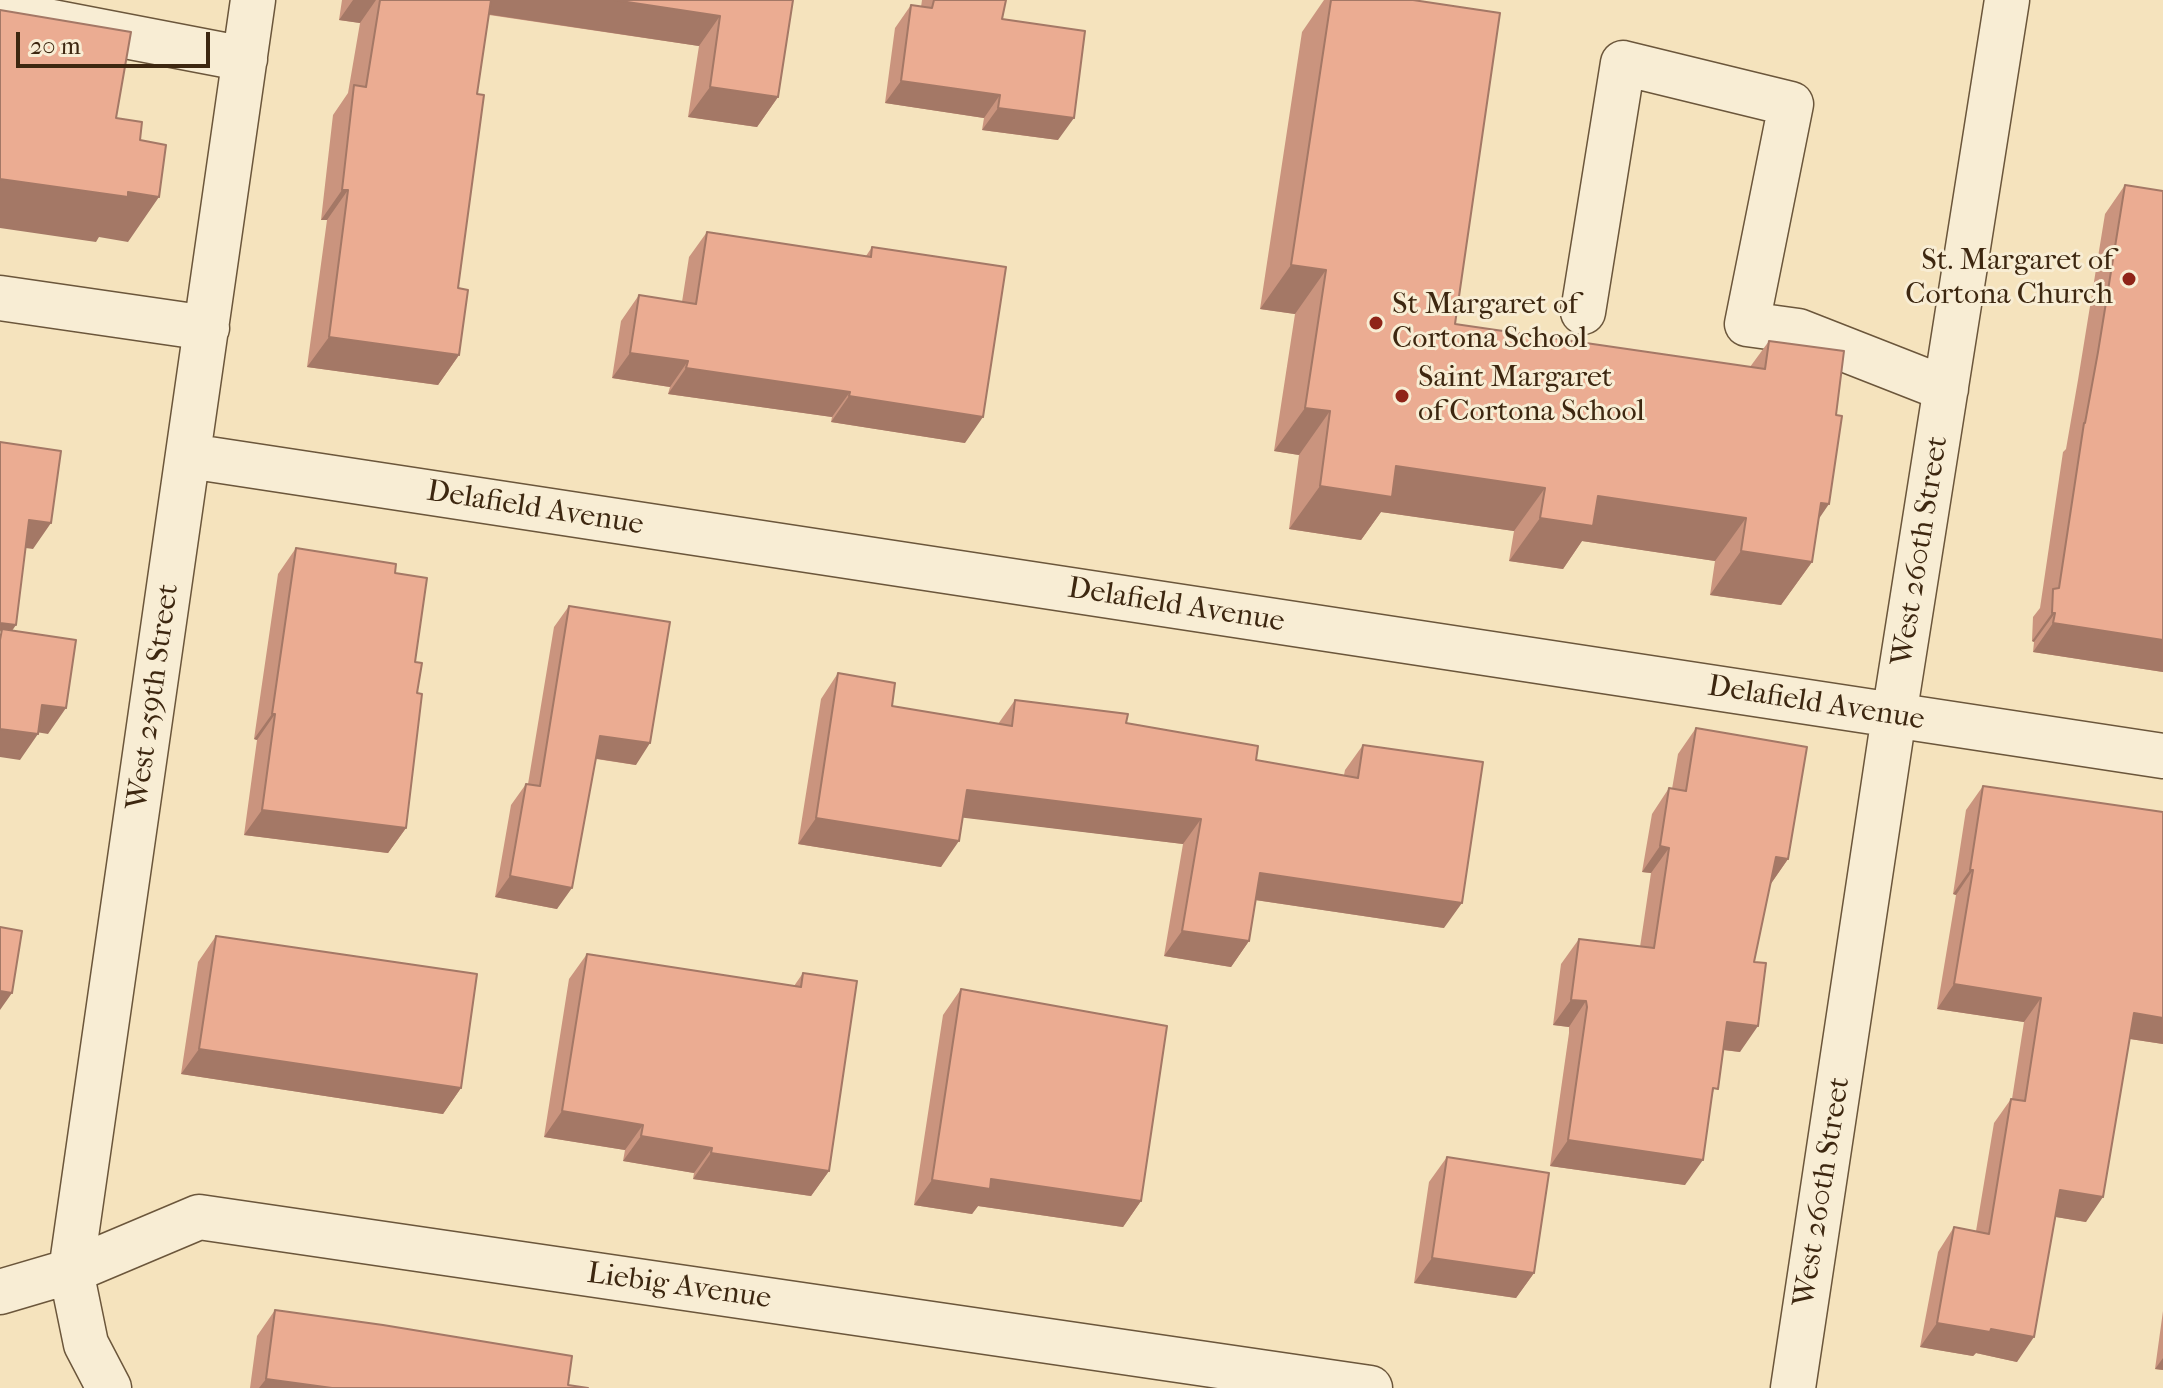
<!DOCTYPE html>
<style>
body{margin:0}
#map{position:relative;width:2163px;height:1388px;overflow:hidden;background:#f5e3bd;font-family:"IM FELL French Canon",serif}
canvas{display:block}
.scale{position:absolute;left:16px;top:32px;width:194px;height:36px;box-sizing:border-box;border:4px solid #3d2710;border-top:0;padding-left:10px;font-size:24px;line-height:28px;white-space:nowrap;color:#3d2710;-webkit-text-stroke:6px #f8edd4;paint-order:stroke}
</style>
<div id="map">
<canvas width="2163" height="1388"></canvas>
<div class="scale">20 m</div>
</div>
<script>
const context = document.querySelector('canvas').getContext('2d');
context.lineJoin = 'round';
function trace(path, color, width, dash) { context.strokeStyle = color; context.lineWidth = width; context.lineCap = dash ? 'butt' : 'round'; context.setLineDash(dash || []); context.stroke(path); }
function fillPath(path, color) { context.fillStyle = color; context.fill(path, 'evenodd'); }
function label(font, color, halo, rows, align = 'center') {
  context.font = font + ' "IM FELL French Canon",serif'; context.lineWidth = 6; context.setLineDash([]); context.textBaseline = 'middle'; context.strokeStyle = halo; context.fillStyle = color; for (const [text, x, y, turn = 0] of rows) {
    context.save(); context.translate(x, y); context.rotate((+turn || 0) * Math.PI / 180); context.textAlign = isNaN(turn) ? turn : align; if (halo) context.strokeText(text, 0, 0); context.fillText(text, 0, 0); context.restore();
  }
}
const minor = new Path2D(`
 M 0,12 L 245,59
 M 0,298 L 207,328
 M 1583,312 L 1623,63 L 1791,104 L 1747,324 L 1798,331 L 1946,389
 M 189,456 L 2163,756
 M 0,1292 L 71,1271 L 199,1217 L 1370,1388
 M 109,1388 L 86,1344 L 71,1271 L 253,0
 M 1793,1388 L 1894,716 L 2007,0`);
const wall = new Path2D(`
 M 342,0 L 793,0 L 778,97 L 757,127 L 688,117 L 699,46 L 489,15 L 477,94 L 458,288 L 459,355 L 438,385 L 307,367 L 327,220 L 321,220 L 333,115 L 348,93 L 360,23 L 339,20 Z
 M 922,0 L 1006,0 L 1002,19 L 1058,140 L 982,130 L 984,118 L 885,103 L 895,28 L 911,5 L 921,7 Z
 M 1324,0 L 1413,0 L 1455,324 L 1750,367 L 1769,341 L 1836,415 L 1812,562 L 1781,605 L 1710,595 L 1715,561 L 1582,541 L 1563,569 L 1509,561 L 1514,531 L 1381,512 L 1361,540 L 1289,529 L 1299,455 L 1274,451 L 1295,314 L 1260,309 L 1302,32 Z
 M 2125,185 L 2163,191 L 2163,672 L 2033,652 L 2034,642 L 2032,641 L 2033,617 L 2040,608 L 2063,452 L 2066,449 L 2078,380 L 2105,214 Z
 M 707,232 L 866,256 L 872,247 L 965,443 L 831,422 L 832,417 L 668,394 L 670,387 L 612,378 L 621,321 L 639,295 L 682,302 L 689,257 Z
 M 296,548 L 395,573 L 415,662 L 417,693 L 406,828 L 388,853 L 244,835 L 257,740 L 254,739 L 278,574 Z
 M 569,606 L 636,765 L 596,759 L 557,909 L 495,897 L 511,805 L 526,784 L 528,784 L 554,627 Z
 M 838,673 L 892,706 L 998,724 L 1015,700 L 1126,723 L 1256,760 L 1344,775 L 1345,770 L 1363,745 L 1444,928 L 1255,900 L 1249,941 L 1231,967 L 1164,956 L 1183,844 L 963,817 L 941,867 L 798,844 L 821,699 Z
 M 1696,728 L 1788,859 L 1770,885 L 1754,962 L 1740,1052 L 1723,1050 L 1712,1097 L 1685,1185 L 1550,1166 L 1569,1033 L 1569,1027 L 1553,1025 L 1561,964 L 1579,939 L 1640,947 L 1651,873 L 1642,872 L 1652,814 L 1669,788 L 1672,789 L 1678,754 Z
 M 1983,786 L 2163,812 L 2163,1044 L 2130,1039 L 2086,1222 L 2056,1217 L 2017,1362 L 1976,1353 L 1973,1356 L 1920,1347 L 1938,1252 L 1954,1227 L 1976,1231 L 1994,1123 L 2011,1099 L 2012,1099 L 2024,1022 L 1937,1009 L 1956,895 L 1953,894 L 1966,810 Z
 M 216,936 L 461,1088 L 443,1114 L 181,1074 L 198,962 Z
 M 587,954 L 794,986 L 803,973 L 829,1171 L 811,1196 L 693,1179 L 694,1173 L 623,1161 L 625,1150 L 544,1137 L 569,979 Z
 M 961,989 L 1141,1201 L 1123,1227 L 978,1206 L 972,1214 L 914,1205 L 943,1015 Z
 M 1447,1157 L 1534,1273 L 1516,1298 L 1414,1283 L 1429,1182 Z
 M 275,1310 L 568,1385 L 588,1388 L 250,1388 L 257,1336 Z
 M 2163,1311 L 2163,1370 L 2155,1369 Z`);
const shadedWall = new Path2D(`
 M 353,0 L 376,0 L 360,23 L 339,20 Z
 M 481,0 L 614,0 L 720,16 L 699,46 L 473,12 Z
 M 901,81 L 1000,95 L 984,118 L 885,103 Z
 M 710,87 L 778,97 L 757,127 L 688,117 Z
 M 998,108 L 1074,118 L 1058,140 L 982,130 Z
 M 0,179 L 128,192 L 159,197 L 128,242 L 99,237 L 96,242 L 0,228 Z
 M 342,190 L 348,190 L 327,220 L 321,220 Z
 M 1291,265 L 1326,270 L 1295,314 L 1260,309 Z
 M 329,337 L 459,355 L 438,385 L 307,367 Z
 M 630,353 L 688,361 L 670,387 L 612,378 Z
 M 686,368 L 850,392 L 832,417 L 668,394 Z
 M 849,396 L 983,417 L 965,443 L 831,422 Z
 M 1305,408 L 1330,411 L 1299,455 L 1274,451 Z
 M 1396,466 L 1545,488 L 1514,531 L 1381,512 L 1361,540 L 1289,529 L 1320,486 Z
 M 1598,496 L 1746,518 L 1715,561 L 1582,541 L 1563,569 L 1509,561 L 1540,518 Z
 M 1821,503 L 1829,504 L 1799,548 Z
 M 29,520 L 51,523 L 33,549 L 11,546 Z
 M 1741,551 L 1812,562 L 1781,605 L 1710,595 Z
 M 2052,613 L 2055,613 L 2034,642 L 2032,641 Z
 M 0,623 L 16,625 L 0,648 L 2,629 L 0,632 Z
 M 2053,623 L 2163,640 L 2163,672 L 2033,652 Z
 M 42,705 L 66,708 L 48,734 L 24,730 Z
 M 272,714 L 275,714 L 257,740 L 254,739 Z
 M 0,729 L 38,734 L 20,760 L 0,757 Z
 M 600,736 L 650,743 L 636,765 L 586,757 Z
 M 967,790 L 1201,819 L 1183,844 L 949,816 Z
 M 262,810 L 406,828 L 388,853 L 244,835 Z
 M 816,818 L 959,841 L 941,867 L 798,844 Z
 M 1660,846 L 1669,848 L 1651,873 L 1642,872 Z
 M 1776,857 L 1788,859 L 1770,885 Z
 M 1970,870 L 1973,870 L 1956,895 L 1953,894 Z
 M 1260,873 L 1462,903 L 1444,928 L 1242,898 Z
 M 510,876 L 572,888 L 557,909 L 495,897 Z
 M 1182,931 L 1249,941 L 1231,967 L 1164,956 Z
 M 1954,984 L 2041,998 L 2024,1022 L 1937,1009 Z
 M 0,991 L 12,993 L 0,1010 Z
 M 1571,1000 L 1586,1001 L 1569,1027 L 1553,1025 Z
 M 2134,1013 L 2163,1018 L 2163,1044 L 2117,1037 Z
 M 1727,1022 L 1758,1026 L 1740,1052 L 1709,1048 Z
 M 199,1049 L 461,1088 L 443,1114 L 181,1074 Z
 M 562,1111 L 643,1125 L 625,1150 L 544,1137 Z
 M 641,1136 L 712,1148 L 694,1173 L 623,1161 Z
 M 1568,1140 L 1703,1160 L 1685,1185 L 1550,1166 Z
 M 711,1153 L 829,1171 L 811,1196 L 693,1179 Z
 M 991,1179 L 1141,1201 L 1123,1227 L 978,1206 L 972,1214 L 914,1205 L 932,1180 Z
 M 2060,1190 L 2103,1197 L 2086,1222 L 2044,1215 Z
 M 1432,1258 L 1534,1273 L 1516,1298 L 1414,1283 Z
 M 1937,1323 L 1991,1329 L 2034,1337 L 2017,1362 L 1976,1353 L 1973,1356 L 1920,1347 Z
 M 2163,1358 L 2163,1370 L 2155,1369 Z
 M 266,1379 L 332,1388 L 259,1388 Z`);
const building = new Path2D(`
 M 380,0 L 491,0 L 477,94 L 484,95 L 458,288 L 468,290 L 459,355 L 329,337 L 348,190 L 342,190 L 354,85 L 366,87 Z
 M 614,0 L 793,0 L 778,97 L 710,87 L 720,16 Z
 M 934,0 L 1006,0 L 1002,19 L 1085,31 L 1074,118 L 998,108 L 1000,95 L 901,81 L 911,5 L 932,8 Z
 M 1331,0 L 1413,0 L 1500,13 L 1455,324 L 1765,369 L 1769,341 L 1844,351 L 1836,415 L 1842,416 L 1829,504 L 1821,503 L 1812,562 L 1741,551 L 1746,518 L 1598,496 L 1593,526 L 1540,518 L 1545,488 L 1396,466 L 1392,497 L 1320,486 L 1330,411 L 1305,408 L 1326,270 L 1291,265 Z
 M 0,10 L 131,32 L 116,118 L 142,122 L 140,140 L 166,145 L 159,197 L 128,192 L 128,197 L 0,179 Z
 M 2125,185 L 2163,191 L 2163,640 L 2053,623 L 2055,613 L 2052,613 L 2053,589 L 2059,588 L 2084,423 L 2085,423 L 2098,352 Z
 M 707,232 L 871,257 L 872,247 L 1006,267 L 983,417 L 849,396 L 850,392 L 686,368 L 688,361 L 630,353 L 639,295 L 696,304 Z
 M 0,442 L 61,451 L 51,523 L 29,520 L 16,625 L 0,623 Z
 M 296,548 L 396,564 L 395,573 L 427,578 L 415,662 L 422,663 L 417,693 L 422,694 L 406,828 L 262,810 L 275,714 L 272,714 Z
 M 569,606 L 670,622 L 650,743 L 600,736 L 572,888 L 510,876 L 526,784 L 540,786 Z
 M 2,629 L 76,640 L 66,708 L 42,705 L 38,734 L 0,729 L 0,640 Z
 M 838,673 L 895,683 L 892,706 L 1012,726 L 1015,700 L 1128,714 L 1126,723 L 1258,746 L 1256,760 L 1358,778 L 1363,745 L 1483,762 L 1462,903 L 1260,873 L 1249,941 L 1182,931 L 1201,819 L 967,790 L 959,841 L 816,818 Z
 M 1696,728 L 1807,747 L 1788,859 L 1776,857 L 1754,962 L 1766,963 L 1758,1026 L 1727,1022 L 1718,1089 L 1713,1088 L 1703,1160 L 1568,1140 L 1587,1007 L 1586,1001 L 1571,1000 L 1579,939 L 1654,948 L 1669,848 L 1660,846 L 1669,788 L 1686,791 Z
 M 1983,786 L 2163,812 L 2163,1018 L 2134,1013 L 2103,1197 L 2060,1190 L 2034,1337 L 1991,1329 L 1990,1332 L 1937,1323 L 1954,1227 L 1989,1234 L 2011,1099 L 2025,1101 L 2041,998 L 1954,984 L 1973,870 L 1970,870 Z
 M 0,927 L 22,931 L 12,993 L 0,991 Z
 M 216,936 L 477,974 L 461,1088 L 199,1049 Z
 M 587,954 L 801,987 L 803,973 L 857,981 L 829,1171 L 711,1153 L 712,1148 L 641,1136 L 643,1125 L 562,1111 Z
 M 961,989 L 1167,1026 L 1141,1201 L 991,1179 L 990,1189 L 932,1180 Z
 M 1447,1157 L 1549,1173 L 1534,1273 L 1432,1258 Z
 M 275,1310 L 383,1325 L 572,1356 L 568,1385 L 588,1388 L 332,1388 L 266,1379 Z`);
const markers = [
 [2129,279,8,"#8f2418"],
 [1376,323,8,"#8f2418"],
 [1402,396,8,"#8f2418"]
];
const poiNames = [
 ["St. Margaret of",2113,262,"right"],
 ["Cortona Church",2113,296,"right"],
 ["St Margaret of",1392,306],
 ["Cortona School",1392,340],
 ["Saint Margaret",1418,379],
 ["of Cortona School",1418,413]
];
const streetNames = [
 ["Delafield Avenue",535,509,9],
 ["West 260th Street",1921,551,-81],
 ["Delafield Avenue",1176,606,9],
 ["West 259th Street",154,697,-82],
 ["Delafield Avenue",1816,704,9],
 ["West 260th Street",1823,1192,-81],
 ["Liebig Avenue",679,1287,8]
];
trace(minor, '#6b563b', 47);
trace(minor, '#f8edd4', 44);
fillPath(wall, '#ca947e');
fillPath(shadedWall, '#a47866');
fillPath(building, '#ebac92');
trace(building, '#a47866', 2);
for (const [x, y, r, color] of markers) { const dot = new Path2D(); dot.arc(x, y, r, 0, 2 * Math.PI); context.fillStyle = color; context.fill(dot); trace(dot, '#f8edd4', 3); }
label('30px', '#3d2710', '#f8edd4', poiNames, 'left');
label('30px', '#3d2710', '#f8edd4', streetNames);
</script>
